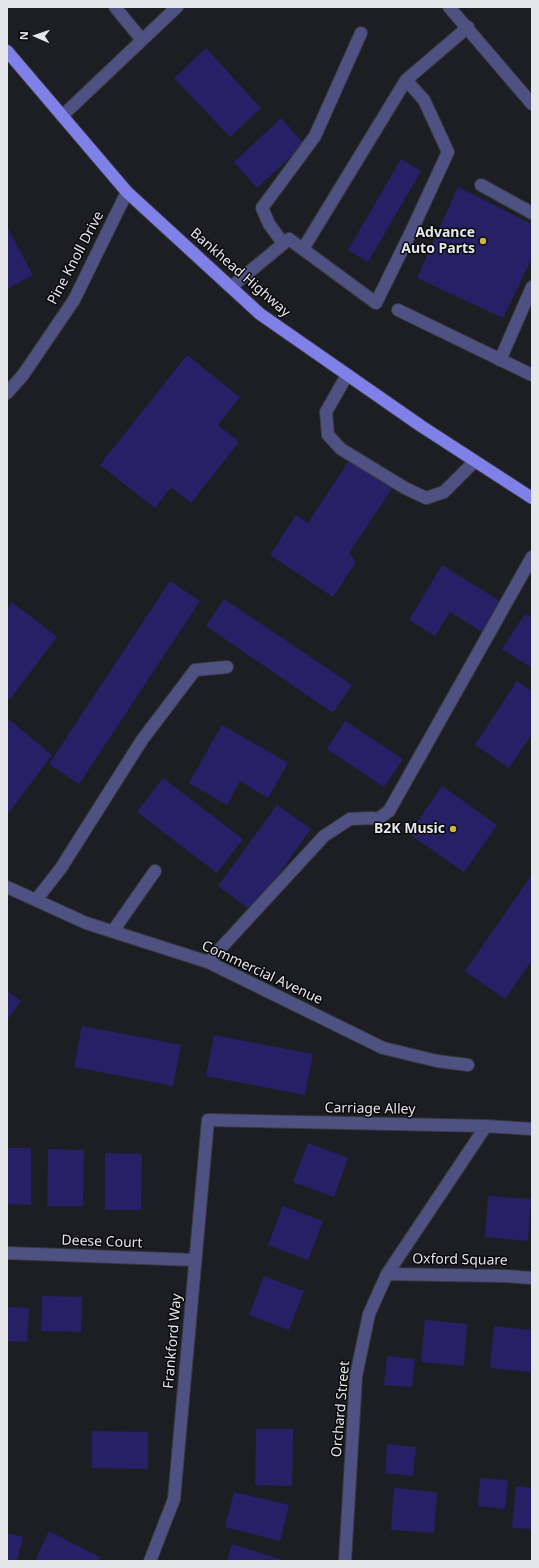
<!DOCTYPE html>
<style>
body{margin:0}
#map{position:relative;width:539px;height:1568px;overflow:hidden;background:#1d1e24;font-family:"Noto Sans",sans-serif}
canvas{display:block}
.frame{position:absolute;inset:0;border:8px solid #e5e6ea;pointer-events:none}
.north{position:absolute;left:16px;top:16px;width:40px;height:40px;-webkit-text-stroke:3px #08080b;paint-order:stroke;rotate:272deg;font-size:11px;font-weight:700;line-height:16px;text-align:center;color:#e5e6ea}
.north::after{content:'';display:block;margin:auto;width:14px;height:18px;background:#e5e6ea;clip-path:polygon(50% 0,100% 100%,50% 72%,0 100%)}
</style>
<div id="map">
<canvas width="539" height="1568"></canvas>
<div class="frame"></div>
<div class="north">N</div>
</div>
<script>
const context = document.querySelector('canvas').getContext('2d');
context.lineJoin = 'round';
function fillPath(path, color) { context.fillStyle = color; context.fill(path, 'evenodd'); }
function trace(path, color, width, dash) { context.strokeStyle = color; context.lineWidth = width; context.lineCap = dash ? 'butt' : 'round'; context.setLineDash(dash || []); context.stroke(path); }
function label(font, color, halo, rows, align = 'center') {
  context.font = font + ' "Noto Sans",sans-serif'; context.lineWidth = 3; context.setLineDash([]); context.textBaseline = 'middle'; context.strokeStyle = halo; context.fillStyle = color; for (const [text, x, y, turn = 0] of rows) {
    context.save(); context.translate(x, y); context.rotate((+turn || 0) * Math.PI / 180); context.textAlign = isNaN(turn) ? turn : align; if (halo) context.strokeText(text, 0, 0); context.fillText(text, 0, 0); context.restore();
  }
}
const building = new Path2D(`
 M 206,48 L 261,108 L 230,137 L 174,78 Z
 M 281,118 L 304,144 L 257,188 L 234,162 Z
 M 401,159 L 421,171 L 368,262 L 348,250 Z
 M 458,187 L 532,224 L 532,258 L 503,318 L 417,278 Z
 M 7,227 L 33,275 L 7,289 Z
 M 187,355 L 240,397 L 218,425 L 239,442 L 191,503 L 171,487 L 155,508 L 100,465 Z
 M 352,456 L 395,484 L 349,553 L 356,562 L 333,597 L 270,555 L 296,515 L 308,523 Z
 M 442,565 L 501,602 L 482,632 L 450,612 L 435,636 L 409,620 Z
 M 170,581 L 200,601 L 79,784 L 49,764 Z
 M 224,599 L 352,685 L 333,713 L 206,626 Z
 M 12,602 L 57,637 L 10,699 L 7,697 L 7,609 Z
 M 525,614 L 532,618 L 532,668 L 502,649 Z
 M 517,681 L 532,691 L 532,734 L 509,768 L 475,745 Z
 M 7,718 L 52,755 L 7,815 Z
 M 345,721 L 403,759 L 384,787 L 327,749 Z
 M 222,725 L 288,763 L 268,798 L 240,781 L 227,805 L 189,783 Z
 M 163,778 L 243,839 L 217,873 L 137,812 Z
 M 442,786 L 497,825 L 464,872 L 409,834 Z
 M 277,805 L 311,829 L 252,911 L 218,886 Z
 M 531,876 L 532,877 L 532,960 L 505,999 L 465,971 Z
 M 7,991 L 21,1001 L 7,1020 Z
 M 82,1026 L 181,1045 L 173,1086 L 74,1067 Z
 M 214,1035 L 313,1054 L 305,1095 L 206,1076 Z
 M 308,1143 L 348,1158 L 334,1197 L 293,1182 Z
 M 7,1148 L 31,1148 L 31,1205 L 7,1204 Z
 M 48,1149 L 84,1150 L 83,1206 L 47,1206 Z
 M 105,1153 L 142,1154 L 141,1210 L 105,1210 Z
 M 488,1196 L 531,1199 L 528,1241 L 485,1237 Z
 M 283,1206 L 323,1221 L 308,1260 L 268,1245 Z
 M 264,1276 L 304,1291 L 289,1330 L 249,1315 Z
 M 42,1296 L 82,1297 L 81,1332 L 41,1331 Z
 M 7,1307 L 29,1308 L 27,1342 L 7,1341 Z
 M 425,1320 L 467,1324 L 464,1366 L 421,1362 Z
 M 494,1326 L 532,1330 L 532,1372 L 490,1368 Z
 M 387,1356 L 415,1359 L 412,1387 L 384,1385 Z
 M 256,1429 L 293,1429 L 292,1486 L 255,1485 Z
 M 92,1431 L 148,1432 L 148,1469 L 92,1468 Z
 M 387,1444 L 416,1447 L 413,1476 L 385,1473 Z
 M 480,1478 L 508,1480 L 505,1509 L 478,1506 Z
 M 516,1486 L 532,1488 L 532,1529 L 512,1528 Z
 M 394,1488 L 437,1492 L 434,1533 L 391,1530 Z
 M 234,1492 L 289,1505 L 280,1541 L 225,1527 Z
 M 49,1531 L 100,1557 L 98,1561 L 35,1561 Z
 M 7,1533 L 23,1537 L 17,1561 L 7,1561 Z
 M 232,1544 L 286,1561 L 227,1561 Z`);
const minor = new Path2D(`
 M 115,7 L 142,40
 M 449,7 L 532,104
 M 62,116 L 177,7
 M 481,185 L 532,213
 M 283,243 L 269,224 L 262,208 L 315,136 L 361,33
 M 303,249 L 406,80
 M 231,287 L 289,239 L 376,303 L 411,232 L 448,152 L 424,100 L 406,80 L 468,27
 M 398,310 L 532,375
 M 500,360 L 532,287
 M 347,375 L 326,412 L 328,435 L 341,449 L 405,488 L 426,498 L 444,492 L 475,461
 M 7,393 L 23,375 L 74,300 L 127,192
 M 7,887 L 86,923 L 208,962 L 383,1048 L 437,1061 L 468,1065
 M 36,900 L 61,868 L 142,740 L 195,670 L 227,667
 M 113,931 L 155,871
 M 208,962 L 324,836 L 350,819 L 371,818 L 378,819 L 389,811 L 532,557
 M 7,1253 L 195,1260
 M 387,1274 L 505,1276 L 532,1278
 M 150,1561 L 174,1499 L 208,1120 L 486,1126 L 532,1129
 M 345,1561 L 356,1376 L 369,1314 L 387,1274 L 486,1126`);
const major = new Path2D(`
 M 7,51 L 127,192 L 260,314 L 421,426 L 532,498`);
const markers = [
 [483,241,4,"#ccb938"],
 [453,829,4,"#ccb938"]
];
const poiNames = [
 ["Advance",475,233],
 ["Auto Parts",475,249],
 ["B2K Music",445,829]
];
const streetNames = [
 ["Pine Knoll Drive",76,258,-62],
 ["Bankhead Highway",240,273,41],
 ["Commercial Avenue",262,973,25],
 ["Carriage Alley",370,1109,1],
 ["Deese Court",102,1242,2],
 ["Oxford Square",460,1260,1],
 ["Frankford Way",173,1341,-85],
 ["Orchard Street",341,1409,-85]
];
fillPath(building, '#262067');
trace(minor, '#393a40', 14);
trace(major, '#393a40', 14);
trace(minor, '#4e5182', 12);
trace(major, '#7f80e8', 12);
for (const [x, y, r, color] of markers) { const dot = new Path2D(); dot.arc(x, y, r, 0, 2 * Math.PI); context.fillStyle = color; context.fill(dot); trace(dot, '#08080b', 1.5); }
label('bold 14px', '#e5e6ea', '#08080b', poiNames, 'right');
label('14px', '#e5e6ea', '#08080b', streetNames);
</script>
